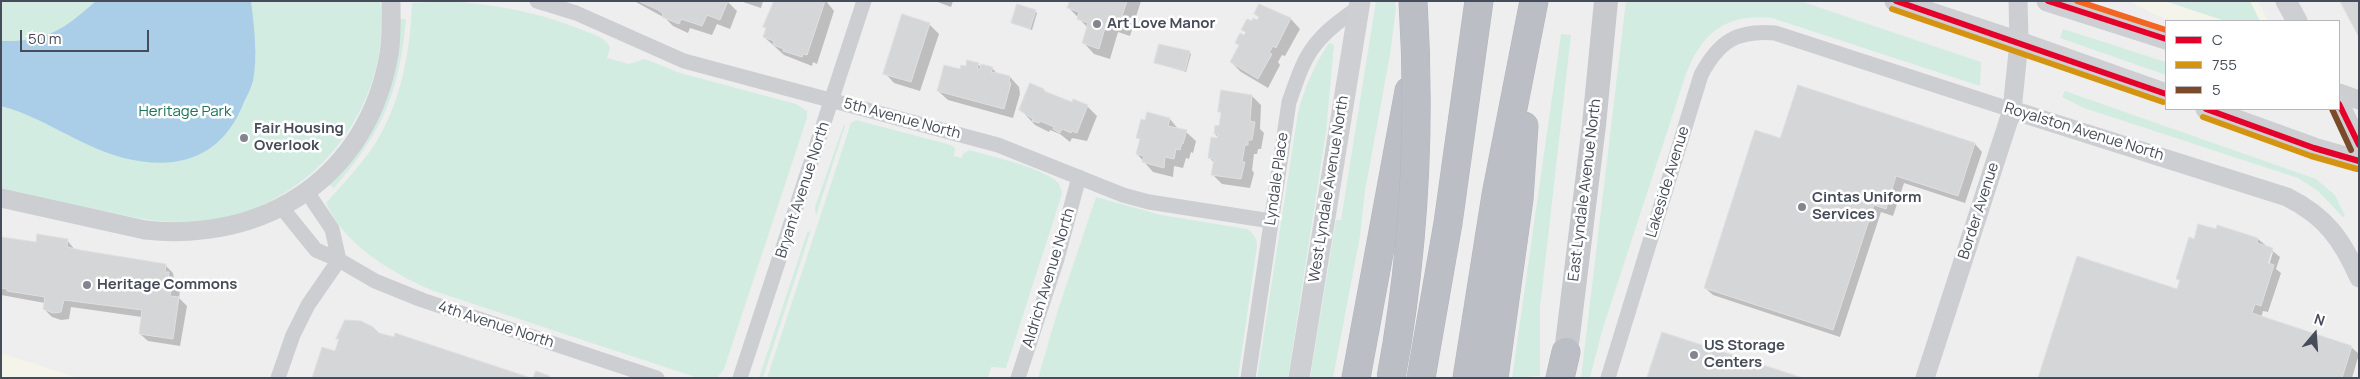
<!DOCTYPE html>
<style>
body{margin:0}
#map{position:relative;width:2360px;height:379px;overflow:hidden;background:#eee;font-family:Manrope,sans-serif}
canvas{display:block}
.frame{position:absolute;inset:0;border:2px solid #464c59;pointer-events:none}
.legend{position:absolute;left:2165px;top:20px;width:175px;height:90px;box-sizing:border-box;background:#fff;border:1px solid #b5b7bd;margin:0;padding:6px 9px;list-style:none;font-size:15px;color:#464c59}
.legend li{display:flex;align-items:center;gap:10px;height:25px}
.legend b{width:25px;border:1px solid #b5b7bd}
.north{position:absolute;left:2290px;top:309px;width:50px;height:50px;-webkit-text-stroke:4px #fff;paint-order:stroke;rotate:18deg;font-size:14px;font-weight:700;line-height:20px;text-align:center;color:#464c59}
.north::after{content:'';display:block;margin:auto;width:18px;height:22px;background:#464c59;clip-path:polygon(50% 0,100% 100%,50% 72%,0 100%)}
.scale{position:absolute;left:20px;top:30px;width:129px;height:22px;box-sizing:border-box;border:2px solid #464c59;border-top:0;padding-left:6px;font-size:15px;line-height:18px;white-space:nowrap;color:#464c59;-webkit-text-stroke:4px #fff;paint-order:stroke}
</style>
<div id="map">
<canvas width="2360" height="379"></canvas>
<div class="frame"></div>
<ul class="legend">
<li><b style="height:6px;background:#e4002b"></b>C</li>
<li><b style="height:6px;background:#d49412"></b>755</li>
<li><b style="height:6px;background:#7a4b2a"></b>5</li>
</ul>
<div class="north">N</div>
<div class="scale">50 m</div>
</div>
<script>
const context = document.querySelector('canvas').getContext('2d');
context.lineJoin = 'round';
function fillPath(path, color) { context.fillStyle = color; context.fill(path, 'evenodd'); }
function trace(path, color, width, dash) { context.strokeStyle = color; context.lineWidth = width; context.lineCap = dash ? 'butt' : 'round'; context.setLineDash(dash || []); context.stroke(path); }
function label(font, color, halo, rows, align = 'center') {
  context.font = font + ' Manrope,sans-serif'; context.lineWidth = 5; context.setLineDash([]); context.textBaseline = 'middle'; context.strokeStyle = halo; context.fillStyle = color; for (const [text, x, y, turn = 0] of rows) {
    context.save(); context.translate(x, y); context.rotate((+turn || 0) * Math.PI / 180); context.textAlign = isNaN(turn) ? turn : align; if (halo) context.strokeText(text, 0, 0); context.fillText(text, 0, 0); context.restore();
  }
}
const commercial = new Path2D(`
 M 2129,1 L 2258,1 L 2268,21 L 2174,21 L 2158,16 Z
 M 1,353 L 77,378 L 1,378 Z`);
const green = new Path2D(`
 M 1,1 L 380,1 C 394,110 305,216 195,222 C 162,224 130,217 98,210 C 65,203 33,197 1,190 Z
 M 445,1 C 494,4 540,12 585,31 C 595,35 607,38 610,48 L 607,58 L 629,64 L 645,59 L 680,73 L 796,104 L 807,111 L 807,118 L 724,369 L 717,378 L 698,378 L 431,290 C 391,272 344,245 326,203 C 342,185 359,167 373,147 C 401,104 410,53 412,3 Z
 M 1376,1 L 1395,1 L 1396,8 L 1390,55 L 1365,191 L 1360,236 L 1333,378 L 1310,378 L 1336,220 L 1341,220 Z
 M 1626,1 L 1800,1 L 1981,62 L 1980,86 L 1772,18 C 1726,13 1702,33 1686,74 L 1602,331 L 1590,378 L 1581,378 Z
 M 2165,1 L 2250,1 L 2260,21 L 2225,21 Z
 M 403,19 L 406,19 C 399,94 383,131 334,188 L 328,184 L 344,162 L 397,20 Z
 M 2063,29 L 2166,62 L 2166,75 L 2060,38 Z
 M 1561,34 L 1571,35 L 1540,308 L 1540,376 L 1512,378 Z
 M 1331,43 L 1334,45 L 1326,132 L 1288,378 L 1257,378 L 1298,113 C 1304,88 1314,66 1328,44 Z
 M 2065,91 L 2316,179 L 2335,195 L 2345,216 L 2343,217 L 2318,191 L 2298,178 L 2084,108 L 2062,97 Z
 M 856,120 L 951,145 L 955,148 L 954,156 L 962,158 L 963,154 L 969,150 C 991,156 1038,167 1055,180 C 1060,184 1061,188 1062,194 L 1006,368 L 991,367 L 988,378 L 767,378 L 851,123 Z
 M 844,124 L 845,126 L 816,216 L 815,207 Z
 M 1096,197 L 1161,215 L 1247,229 C 1254,234 1257,238 1257,246 L 1238,378 L 1038,378 L 1058,310 Z
 M 811,230 L 763,378 L 759,378 L 807,233 Z`);
const water = new Path2D(`
 M 96,1 L 251,1 C 254,25 258,57 253,81 C 251,88 247,96 244,102 C 222,159 176,172 120,157 C 78,145 43,117 1,106 L 1,41 C 47,42 63,30 96,1 Z`);
const shadow = new Path2D(`
 M 634,1 L 727,1 L 737,11 L 730,29 L 717,24 L 712,35 L 690,28 L 688,33 L 673,26 L 665,18 Z
 M 740,1 L 763,1 L 761,8 Z
 M 776,1 L 826,1 L 834,11 L 817,64 L 813,62 L 812,66 L 784,55 L 764,37 Z
 M 935,1 L 953,1 L 951,7 Z
 M 1071,1 L 1141,1 L 1130,36 L 1118,32 L 1110,59 L 1094,54 L 1083,42 L 1088,28 L 1069,8 Z
 M 1260,5 L 1291,19 L 1300,29 L 1285,56 L 1282,55 L 1278,62 L 1280,65 L 1268,88 L 1241,72 L 1231,62 L 1246,33 L 1243,30 L 1258,22 L 1260,18 L 1255,14 Z
 M 1035,11 L 1037,13 L 1032,30 L 1012,23 Z
 M 929,24 L 939,34 L 920,91 L 894,83 L 885,73 Z
 M 1189,52 L 1191,54 L 1186,72 L 1156,63 Z
 M 978,64 L 981,67 L 992,68 L 998,74 L 1010,77 L 1019,87 L 1020,94 L 1013,118 L 948,100 L 938,91 L 960,70 Z
 M 1044,90 L 1048,94 L 1072,104 L 1087,106 L 1097,116 L 1087,141 L 1072,138 L 1070,142 L 1060,134 L 1050,130 L 1049,132 L 1035,125 L 1021,110 Z
 M 1252,96 L 1261,105 L 1260,129 L 1264,133 L 1261,149 L 1258,149 L 1257,154 L 1254,154 L 1252,170 L 1254,173 L 1250,188 L 1222,184 L 1213,175 L 1214,163 L 1210,158 L 1219,139 L 1215,134 L 1220,127 L 1222,114 L 1219,111 Z
 M 1170,119 L 1179,130 L 1186,132 L 1196,141 L 1193,153 L 1191,152 L 1189,159 L 1186,158 L 1183,168 L 1174,166 L 1173,177 L 1153,172 L 1137,154 L 1141,140 L 1138,137 Z
 M 1781,140 L 1975,144 L 1982,152 L 1965,203 L 1904,183 L 1893,216 L 1881,212 L 1840,337 L 1713,295 L 1705,288 Z
 M 1,238 L 37,244 L 67,240 L 75,250 L 165,265 L 173,273 L 175,285 L 180,290 L 179,298 L 187,306 L 180,346 L 148,341 L 140,334 L 142,317 L 71,307 L 69,319 L 61,320 L 52,317 L 44,309 L 45,303 L 1,295 Z
 M 2258,239 L 2280,257 L 2276,269 L 2281,273 L 2268,312 L 2263,311 L 2261,318 L 2351,347 L 2359,354 L 2352,378 L 2039,378 L 2178,290 L 2181,282 L 2177,278 L 2195,240 ZM 2271,252 L 2273,252 L 2268,269 L 2265,268 Z`);
const building = new Path2D(`
 M 639,1 L 728,1 L 720,20 L 707,15 L 702,26 L 681,19 L 679,24 L 662,17 L 663,14 L 658,10 Z
 M 774,1 L 825,1 L 807,55 L 803,54 L 802,57 L 783,51 L 784,49 L 773,45 L 774,41 L 763,37 L 766,28 L 763,27 Z
 M 1070,1 L 1127,1 L 1119,25 L 1107,21 L 1099,49 L 1082,43 L 1088,23 L 1077,19 L 1079,12 L 1067,8 Z
 M 2340,1 L 2359,1 L 2359,37 Z
 M 1017,4 L 1036,10 L 1030,29 L 1011,23 Z
 M 1259,4 L 1291,18 L 1276,48 L 1273,46 L 1269,53 L 1272,54 L 1258,79 L 1230,62 L 1239,45 L 1235,43 L 1240,33 L 1244,35 L 1246,32 L 1241,30 L 1247,19 L 1252,21 L 1253,18 L 1257,20 L 1259,17 L 1254,14 Z
 M 902,14 L 930,23 L 911,82 L 883,74 Z
 M 1159,44 L 1190,51 L 1185,71 L 1154,63 Z
 M 967,60 L 979,63 L 977,69 L 980,69 L 981,64 L 993,67 L 991,73 L 994,72 L 1010,76 L 1009,82 L 1011,83 L 1004,109 L 937,91 L 944,65 L 960,69 L 961,65 L 966,66 Z
 M 1030,83 L 1044,89 L 1044,91 L 1072,102 L 1073,99 L 1088,105 L 1077,133 L 1072,131 L 1071,133 L 1062,129 L 1060,133 L 1053,129 L 1054,127 L 1040,121 L 1039,123 L 1032,121 L 1033,119 L 1019,110 Z
 M 1798,85 L 1975,143 L 1958,196 L 1896,176 L 1886,209 L 1874,205 L 1833,330 L 1704,288 L 1755,130 L 1780,138 Z
 M 1221,90 L 1252,95 L 1250,121 L 1255,122 L 1252,140 L 1248,140 L 1248,145 L 1245,145 L 1242,162 L 1245,162 L 1241,179 L 1211,175 L 1214,159 L 1208,158 L 1211,137 L 1217,138 L 1218,134 L 1214,134 L 1215,125 L 1219,126 L 1221,112 L 1218,112 Z
 M 1147,112 L 1170,118 L 1168,126 L 1187,130 L 1183,144 L 1182,143 L 1180,150 L 1176,149 L 1174,159 L 1165,157 L 1164,168 L 1142,162 L 1144,156 L 1136,154 L 1140,139 L 1136,138 L 1141,119 L 1145,120 Z
 M 2198,224 L 2216,229 L 2217,225 L 2258,238 L 2257,243 L 2273,248 L 2268,263 L 2274,265 L 2261,306 L 2255,304 L 2252,313 L 2352,346 L 2342,378 L 2038,378 L 2077,256 L 2177,289 L 2180,280 L 2176,279 L 2189,237 L 2194,239 Z
 M 37,234 L 68,239 L 67,247 L 80,250 L 166,264 L 165,272 L 169,272 L 168,280 L 173,281 L 170,296 L 179,297 L 173,339 L 139,334 L 142,310 L 64,300 L 61,312 L 53,313 L 43,309 L 45,297 L 7,291 L 7,289 L 1,288 L 1,237 L 36,242 Z
 M 345,320 L 361,321 L 373,327 L 379,333 L 394,337 L 395,333 L 531,378 L 312,378 L 322,347 L 335,351 L 339,339 L 336,339 Z
 M 1662,332 L 1803,378 L 1647,378 Z
 M 536,371 L 550,376 L 549,378 L 533,378 Z`);
const minor = new Path2D(`
 M 537,1 L 576,13 L 684,61 L 998,145 L 1123,195 L 1149,202 L 1271,221
 M 307,192 L 332,229 L 339,260
 M 282,208 L 316,250 L 339,260 L 375,281 L 422,300 L 657,378
 M 278,378 L 293,335 L 308,305 L 339,260
 M 740,378 L 864,1
 M 1018,378 L 1057,259 L 1079,177
 M 1248,378 L 1289,102 C 1296,83 1302,61 1315,45 C 1327,29 1344,18 1360,6
 M 1608,378 L 1701,75 C 1719,41 1737,30 1775,33 L 2012,110`);
const tertiary = new Path2D(`
 M 2339,93 L 2359,100
 M 2012,110 L 2287,197 C 2325,216 2342,239 2359,278
 M 1,198 L 145,230 C 265,243 368,177 389,54 C 392,37 391,19 391,1
 M 1925,378 L 2012,110 L 2019,42 L 2018,1`);
const secondary = new Path2D(`
 M 1895,1 L 2019,42 L 2166,94
 M 2047,1 L 2166,39
 M 2286,1 L 2297,21
 M 2339,104 L 2359,146
 M 2206,109 L 2314,148 L 2359,161
 M 1299,378 L 1360,1`);
const primary = new Path2D(`
 M 1566,352 L 1594,125 L 1606,1`);
const motorway = new Path2D(`
 M 1356,378 L 1409,91
 M 1421,378 L 1448,223 L 1479,1
 M 1467,378 L 1496,195 L 1534,1
 M 1494,378 L 1519,199 L 1524,126
 M 1560,378 L 1566,352`);
const motorwayBridge = new Path2D(`
 M 1391,378 C 1414,254 1421,127 1413,1`);
const bus1 = new Path2D(`
 M 1896,1 L 2166,94
 M 2048,1 L 2166,39
 M 2339,104 L 2359,145
 M 2206,109 L 2314,148 L 2359,161`);
const bus2 = new Path2D(`
 M 1892,9 L 2163,102
 M 2203,117 L 2311,156 L 2357,169`);
const bus3 = new Path2D(`
 M 2332,109 L 2351,150`);
const bus4 = new Path2D(`
 M 2077,1 L 2166,30`);
const markers = [
 [1097,24,5,"#81858d"],
 [244,138,5,"#81858d"],
 [1802,207,5,"#81858d"],
 [87,285,5,"#81858d"],
 [1694,355,5,"#81858d"]
];
const poiNames = [
 ["Art Love Manor",1107,24],
 ["Fair Housing",254,129],
 ["Overlook",254,146],
 ["Cintas Uniform",1812,198],
 ["Services",1812,215],
 ["Heritage Commons",97,285],
 ["US Storage",1704,346],
 ["Centers",1704,363]
];
const parkNames = [
 ["Heritage Park",185,112]
];
const streetNames = [
 ["5th Avenue North",902,119,15],
 ["Royalston Avenue North",2084,132,17],
 ["Lyndale Place",1277,179,-82],
 ["Lakeside Avenue",1668,182,-73],
 ["West Lyndale Avenue North",1329,189,-81],
 ["Bryant Avenue North",803,190,-72],
 ["East Lyndale Avenue North",1585,190,-83],
 ["Border Avenue",1979,211,-72],
 ["Aldrich Avenue North",1049,278,-73],
 ["4th Avenue North",496,325,18]
];
fillPath(commercial, '#f5f4ea');
fillPath(green, '#d3ece2');
fillPath(water, '#aacee8');
fillPath(shadow, '#0003');
fillPath(building, '#d5d6d8');
trace(building, '#dfdfe1', 1);
trace(motorway, '#b3b5bc', 29);
trace(minor, '#ccced1', 15);
trace(tertiary, '#ccced1', 19);
trace(secondary, '#cdcfd2', 21);
trace(primary, '#c7c9cd', 24);
trace(motorway, '#bcbec5', 28);
trace(motorwayBridge, '#b3b5bc', 29, []);
trace(motorwayBridge, '#bcbec5', 28);
trace(bus1, '#e4002b', 6);
trace(bus2, '#d49412', 6);
trace(bus3, '#7a4b2a', 6);
trace(bus4, '#f26522', 6);
for (const [x, y, r, color] of markers) { const dot = new Path2D(); dot.arc(x, y, r, 0, 2 * Math.PI); context.fillStyle = color; context.fill(dot); trace(dot, '#fff', 2); }
label('bold 15px', '#464c59', '#fff', poiNames, 'left');
label('15px', '#1c745b', '#fff', parkNames);
label('15px', '#464c59', '#fff', streetNames);
</script>
